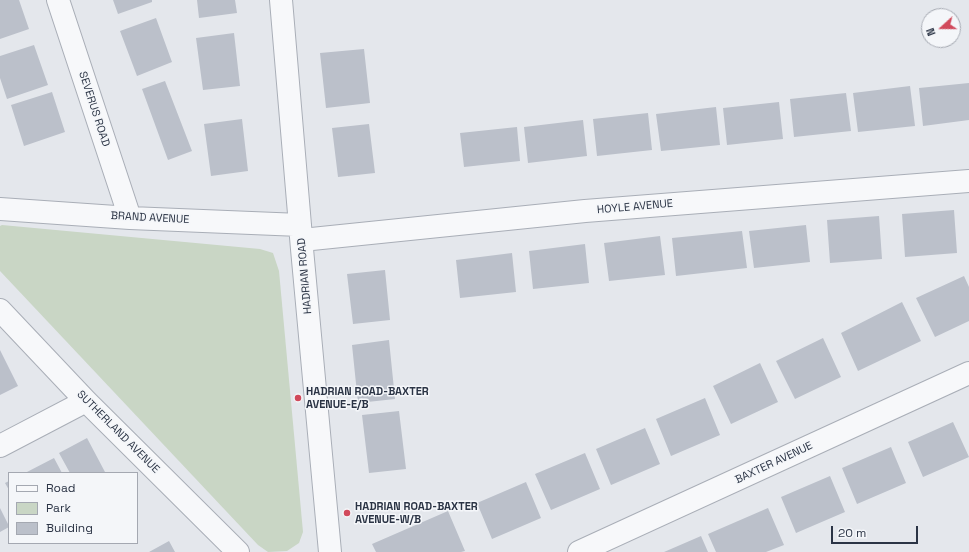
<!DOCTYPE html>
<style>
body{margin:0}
#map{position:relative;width:969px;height:552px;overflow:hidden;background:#e4e7ec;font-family:"Space Grotesk",sans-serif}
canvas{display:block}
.legend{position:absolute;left:8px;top:472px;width:130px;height:72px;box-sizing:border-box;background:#f4f6f9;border:1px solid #a4a8b1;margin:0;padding:5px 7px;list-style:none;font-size:12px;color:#2b3445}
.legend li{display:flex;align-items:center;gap:8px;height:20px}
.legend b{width:20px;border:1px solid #a4a8b1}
.north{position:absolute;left:921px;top:8px;width:40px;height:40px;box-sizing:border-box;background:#f4f6f9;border:1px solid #a4a8b1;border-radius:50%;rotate:249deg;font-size:11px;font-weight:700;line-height:16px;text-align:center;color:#2b3445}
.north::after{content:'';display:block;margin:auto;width:14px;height:18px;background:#d1495b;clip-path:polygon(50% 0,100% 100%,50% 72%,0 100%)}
.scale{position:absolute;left:831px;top:526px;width:87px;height:18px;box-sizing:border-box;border:2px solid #2b3445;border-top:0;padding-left:5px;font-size:12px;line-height:14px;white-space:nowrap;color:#2b3445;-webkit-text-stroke:3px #f4f6f9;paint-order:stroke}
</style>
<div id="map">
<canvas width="969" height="552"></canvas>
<ul class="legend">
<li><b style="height:5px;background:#f7f8fa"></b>Road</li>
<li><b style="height:11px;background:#c9d6c5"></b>Park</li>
<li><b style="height:11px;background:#bbc0ca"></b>Building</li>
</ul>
<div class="north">N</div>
<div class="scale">20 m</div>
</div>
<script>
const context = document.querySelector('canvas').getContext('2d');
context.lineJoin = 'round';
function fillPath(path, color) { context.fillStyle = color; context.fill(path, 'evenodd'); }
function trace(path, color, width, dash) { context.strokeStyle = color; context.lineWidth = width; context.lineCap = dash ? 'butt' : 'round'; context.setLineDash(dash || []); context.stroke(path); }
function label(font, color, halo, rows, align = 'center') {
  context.font = font + ' "Space Grotesk",sans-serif'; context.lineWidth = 3; context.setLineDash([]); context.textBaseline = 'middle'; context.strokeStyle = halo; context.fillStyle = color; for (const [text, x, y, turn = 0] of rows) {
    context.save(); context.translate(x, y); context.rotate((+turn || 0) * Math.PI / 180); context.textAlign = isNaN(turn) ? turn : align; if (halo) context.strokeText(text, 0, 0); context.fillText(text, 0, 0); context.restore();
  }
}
const green = new Path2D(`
 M 2,225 L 260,249 L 273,253 L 279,271 L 303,532 L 299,543 L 287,551 L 268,552 L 258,545 L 0,271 L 0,226 Z`);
const building = new Path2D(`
 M 0,0 L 19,0 L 29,29 L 0,39 Z
 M 113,0 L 152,0 L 152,2 L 118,14 Z
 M 197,0 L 235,0 L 237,13 L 199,18 Z
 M 156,18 L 172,62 L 137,76 L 120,31 Z
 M 234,33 L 240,86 L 203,90 L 196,38 Z
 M 34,45 L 48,85 L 7,99 L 0,78 L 0,56 Z
 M 364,49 L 370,103 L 326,108 L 320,53 Z
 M 165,81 L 192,151 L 168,160 L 142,89 Z
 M 969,83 L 969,120 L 923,126 L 919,88 Z
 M 910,86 L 915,126 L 858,132 L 853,93 Z
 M 52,92 L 65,132 L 24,146 L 11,105 Z
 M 846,93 L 851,131 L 794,137 L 790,99 Z
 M 779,102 L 783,139 L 727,145 L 723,108 Z
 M 716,107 L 720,145 L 661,151 L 656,114 Z
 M 648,113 L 652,150 L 597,156 L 593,119 Z
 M 242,119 L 248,171 L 211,176 L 204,124 Z
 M 583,120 L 587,156 L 528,163 L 524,127 Z
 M 369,124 L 375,173 L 338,177 L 332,128 Z
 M 517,127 L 520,161 L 464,167 L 460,133 Z
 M 954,210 L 957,253 L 905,257 L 902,214 Z
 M 879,216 L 882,259 L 830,263 L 827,220 Z
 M 806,225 L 810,262 L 754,268 L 749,231 Z
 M 742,231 L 747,268 L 676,276 L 672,238 Z
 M 660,236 L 665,275 L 609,281 L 604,243 Z
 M 585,244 L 589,283 L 533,289 L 529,251 Z
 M 512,253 L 516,292 L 460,298 L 456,260 Z
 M 385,270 L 390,320 L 353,324 L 347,274 Z
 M 964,276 L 969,287 L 969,321 L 935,337 L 916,298 Z
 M 902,302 L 921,341 L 858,371 L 841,333 Z
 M 823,338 L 841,377 L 795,399 L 776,361 Z
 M 389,340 L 395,399 L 358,403 L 352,345 Z
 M 0,350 L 18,386 L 0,395 Z
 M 760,363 L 778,402 L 731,424 L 713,386 Z
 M 705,398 L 720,435 L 671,456 L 656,419 Z
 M 399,411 L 406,469 L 369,473 L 362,415 Z
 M 953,422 L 969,457 L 923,477 L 908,442 Z
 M 645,428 L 660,464 L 611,485 L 596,449 Z
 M 87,438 L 105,472 L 103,473 L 70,473 L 59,453 Z
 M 891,447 L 906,483 L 857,504 L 842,468 Z
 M 585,453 L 600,489 L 551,510 L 535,474 Z
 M 54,458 L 62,473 L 25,473 Z
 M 830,476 L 845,512 L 796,533 L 781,497 Z
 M 9,481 L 9,490 L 5,483 Z
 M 526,482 L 541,518 L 492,539 L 477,503 Z
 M 0,508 L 9,526 L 9,527 L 0,532 Z
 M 768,508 L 784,545 L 766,552 L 716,552 L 708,534 Z
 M 448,511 L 465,551 L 461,552 L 376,552 L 372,544 Z
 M 701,536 L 708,552 L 664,552 Z
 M 169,541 L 175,552 L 149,552 Z`);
const street = new Path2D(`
 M 58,0 L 130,218
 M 281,0 L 302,249 L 330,552
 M 0,209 L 130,218 L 300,225
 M 302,240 L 585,211 L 969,181
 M 0,310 L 86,401 L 238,552
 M 0,446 L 86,401
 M 579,552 L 969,373`);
const markers = [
 [298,398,4,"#d1495b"],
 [347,513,4,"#d1495b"]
];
const streetNames = [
 ["SEVERUS ROAD",94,109,72],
 ["HOYLE AVENUE",635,207,-5],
 ["BRAND AVENUE",150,218,3],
 ["HADRIAN ROAD",305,276,-95],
 ["SUTHERLAND AVENUE",118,432,45],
 ["BAXTER AVENUE",774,463,-25]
];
const poiNames = [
 ["HADRIAN ROAD-BAXTER",306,392],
 ["AVENUE-E/B",306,405],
 ["HADRIAN ROAD-BAXTER",355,507],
 ["AVENUE-W/B",355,520]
];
fillPath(green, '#c9d6c5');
fillPath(building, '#bbc0ca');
trace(street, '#a9aeb7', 24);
trace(street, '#f7f8fa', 22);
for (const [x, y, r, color] of markers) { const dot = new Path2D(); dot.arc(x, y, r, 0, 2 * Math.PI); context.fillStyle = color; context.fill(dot); trace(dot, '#f4f6f9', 1.5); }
label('11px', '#2b3445', '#f4f6f9', streetNames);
label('bold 11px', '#2b3445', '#f4f6f9', poiNames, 'left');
</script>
